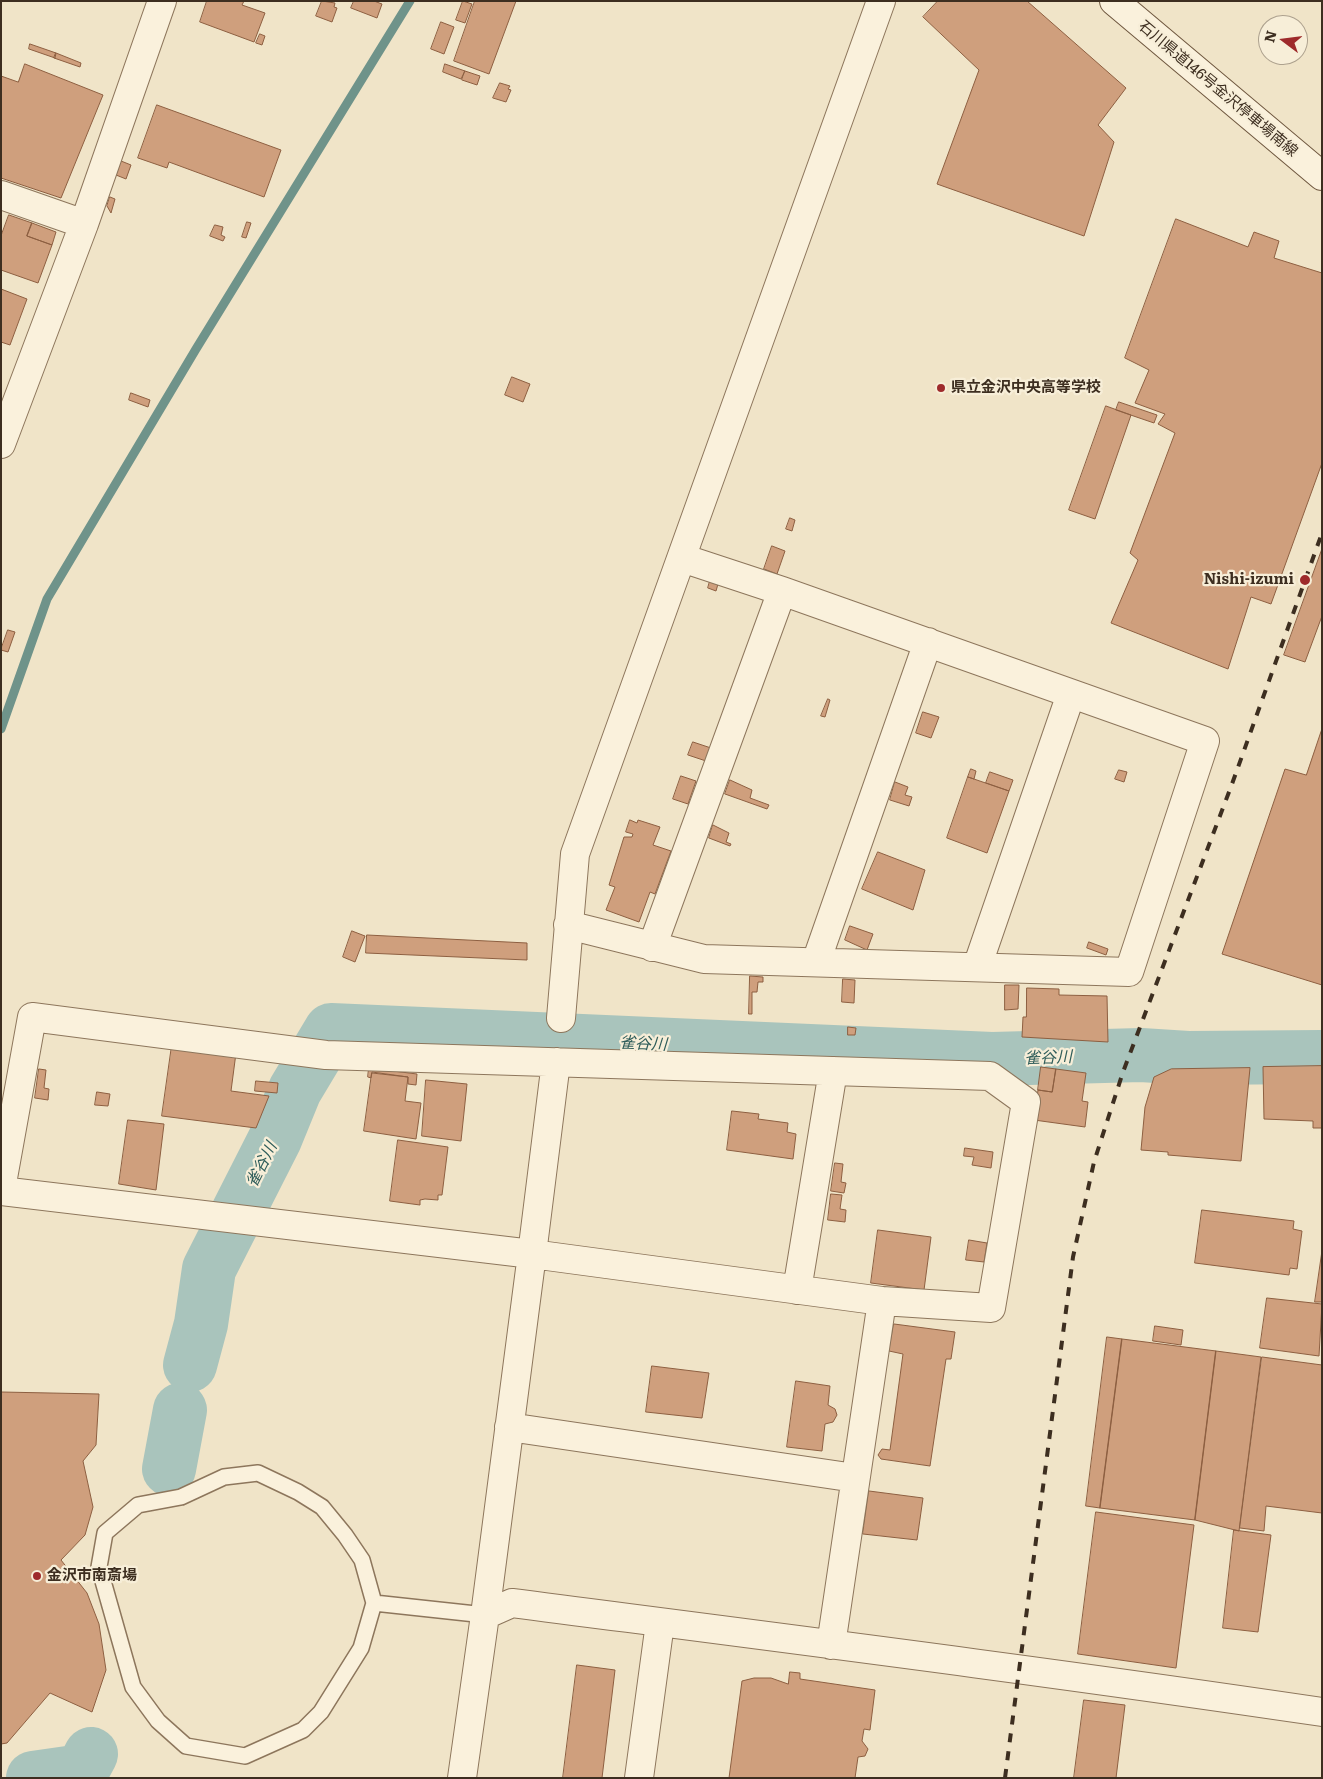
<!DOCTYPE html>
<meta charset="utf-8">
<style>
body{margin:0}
#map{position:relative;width:1323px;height:1779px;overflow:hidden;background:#f0e4c8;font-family:Literata,serif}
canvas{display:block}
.frame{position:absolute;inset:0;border:2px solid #3d2e20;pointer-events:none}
.north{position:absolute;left:1258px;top:15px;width:50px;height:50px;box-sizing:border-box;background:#f7eed8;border:1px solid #ada18e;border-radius:50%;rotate:285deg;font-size:14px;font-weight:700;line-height:20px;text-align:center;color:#3d2e20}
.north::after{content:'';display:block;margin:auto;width:18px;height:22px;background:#9e2a2b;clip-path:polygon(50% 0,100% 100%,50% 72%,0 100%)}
</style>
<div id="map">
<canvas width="1323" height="1779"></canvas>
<div class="frame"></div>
<div class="north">N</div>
</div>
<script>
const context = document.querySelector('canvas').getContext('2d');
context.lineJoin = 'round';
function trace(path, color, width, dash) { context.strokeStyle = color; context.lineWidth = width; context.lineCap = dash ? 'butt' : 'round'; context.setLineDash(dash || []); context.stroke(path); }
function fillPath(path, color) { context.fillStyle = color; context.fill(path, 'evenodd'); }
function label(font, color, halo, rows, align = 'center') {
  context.font = font + ' Literata,"Noto Sans JP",serif'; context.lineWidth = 4.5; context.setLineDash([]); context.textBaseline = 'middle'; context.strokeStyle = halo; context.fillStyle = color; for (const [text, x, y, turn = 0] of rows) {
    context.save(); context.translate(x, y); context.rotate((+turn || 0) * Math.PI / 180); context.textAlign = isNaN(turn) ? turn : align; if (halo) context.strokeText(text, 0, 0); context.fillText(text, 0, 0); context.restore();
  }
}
const stream = new Path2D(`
 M 1,729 L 47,599 L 196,349 L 410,1`);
const river = new Path2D(`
 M 190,1365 L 201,1324 L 209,1269 L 275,1139 L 295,1090 L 331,1030 L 992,1059 L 1141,1055 L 1188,1058 L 1322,1057
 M 169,1469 L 180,1410
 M 33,1778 L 82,1771 L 91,1754`);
const building = new Path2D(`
 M 207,1 L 244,1 L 242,5 L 265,13 L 254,42 L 200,22 Z
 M 322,1 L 335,3 L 334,7 L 337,8 L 332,22 L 316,16 Z
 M 354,1 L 374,1 L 382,4 L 377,18 L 351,8 Z
 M 463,1 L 472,4 L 465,23 L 456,20 Z
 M 475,1 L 516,1 L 489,74 L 454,61 Z
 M 938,1 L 1027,1 L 1126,88 L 1098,125 L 1114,142 L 1084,236 L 937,184 L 979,70 L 923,17 Z
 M 441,22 L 454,27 L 444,54 L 431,49 Z
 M 260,34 L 265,36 L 262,45 L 256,43 Z
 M 30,44 L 56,53 L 55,58 L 29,49 Z
 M 56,53 L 81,63 L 80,67 L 54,58 Z
 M 25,64 L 103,95 L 61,198 L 1,178 L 1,76 L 18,82 Z
 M 445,64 L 465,71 L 461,79 L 443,72 Z
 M 465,71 L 480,76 L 477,85 L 462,80 Z
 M 500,83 L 510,86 L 508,89 L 511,90 L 506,102 L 493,98 Z
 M 157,105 L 281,150 L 264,197 L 169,162 L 167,168 L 138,158 Z
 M 121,161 L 131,165 L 126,179 L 116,175 Z
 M 110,197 L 115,199 L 111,213 L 107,206 Z
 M 9,215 L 32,223 L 27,236 L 52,245 L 38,283 L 1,270 L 1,236 Z
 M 1176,219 L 1248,247 L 1254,232 L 1279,241 L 1274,258 L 1322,273 L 1322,463 L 1271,604 L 1251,597 L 1228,669 L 1111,623 L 1138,560 L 1130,553 L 1175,433 L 1158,424 L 1165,414 L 1135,403 L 1149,370 L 1125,358 Z
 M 247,222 L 251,223 L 246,238 L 242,237 Z
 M 32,223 L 56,232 L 52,245 L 27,236 Z
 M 215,225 L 223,227 L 221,235 L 225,237 L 223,241 L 210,236 Z
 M 1,289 L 27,299 L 10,345 L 1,342 Z
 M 512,377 L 530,384 L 523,402 L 505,395 Z
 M 131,393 L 150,400 L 148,407 L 129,400 Z
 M 1119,402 L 1157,415 L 1154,423 L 1116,410 Z
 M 1106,406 L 1131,415 L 1095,519 L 1069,510 Z
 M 790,518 L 795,520 L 792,531 L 786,529 Z
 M 772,546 L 785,551 L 777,574 L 764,569 Z
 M 1322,549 L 1322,616 L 1305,662 L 1284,655 Z
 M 710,581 L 718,584 L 716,591 L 708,588 Z
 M 8,630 L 15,632 L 8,652 L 1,650 Z
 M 828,699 L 830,700 L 825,717 L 821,716 Z
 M 923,712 L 939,717 L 931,738 L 916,733 Z
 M 1322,729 L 1322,985 L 1222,954 L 1285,769 L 1306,775 Z
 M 693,742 L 711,748 L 706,761 L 688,755 Z
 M 971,769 L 976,771 L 974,779 L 968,777 Z
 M 1119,770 L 1127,772 L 1124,782 L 1115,779 Z
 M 990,772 L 1013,780 L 1009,791 L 986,783 Z
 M 681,776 L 696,781 L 688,804 L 673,799 Z
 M 968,777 L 1009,791 L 987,853 L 947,838 Z
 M 730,780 L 752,790 L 750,798 L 769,805 L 767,809 L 725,794 Z
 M 895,782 L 908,787 L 905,795 L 912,797 L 909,806 L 890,800 Z
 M 630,820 L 637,823 L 638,820 L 660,827 L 653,845 L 671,851 L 655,894 L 650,892 L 639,922 L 606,910 L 615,887 L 609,885 L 624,837 L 632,837 L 633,834 L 626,832 Z
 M 713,825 L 729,833 L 726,842 L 731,844 L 730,846 L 709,838 Z
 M 878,852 L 925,870 L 913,910 L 862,889 Z
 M 850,926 L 873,934 L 867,950 L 845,940 Z
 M 352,931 L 365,936 L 355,962 L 343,957 Z
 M 367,935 L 527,943 L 527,960 L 366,953 Z
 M 1089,942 L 1108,949 L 1106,955 L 1087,948 Z
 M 750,976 L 763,977 L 763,982 L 758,982 L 757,992 L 752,992 L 752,1014 L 749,1014 Z
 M 843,979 L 855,980 L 854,1003 L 842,1002 Z
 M 1005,985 L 1019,985 L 1018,1009 L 1005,1010 Z
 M 1027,988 L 1059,989 L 1059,995 L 1107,996 L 1108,1042 L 1022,1037 L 1023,1017 L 1026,1017 Z
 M 848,1027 L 856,1028 L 855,1035 L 848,1035 Z
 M 172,1045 L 236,1053 L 231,1091 L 269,1096 L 256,1128 L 162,1116 Z
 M 1322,1066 L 1322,1128 L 1313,1128 L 1313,1121 L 1264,1119 L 1263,1067 Z
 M 1041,1067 L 1056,1069 L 1052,1092 L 1038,1090 Z
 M 369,1068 L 417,1074 L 416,1085 L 408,1084 L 408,1077 L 372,1072 L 371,1078 L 368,1077 Z
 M 1250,1068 L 1241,1161 L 1168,1155 L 1168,1152 L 1141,1150 L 1145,1107 L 1154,1077 L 1171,1069 Z
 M 39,1069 L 46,1070 L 44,1088 L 49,1089 L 48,1100 L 35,1098 Z
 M 1056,1069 L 1086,1073 L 1082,1101 L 1088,1102 L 1085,1127 L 1034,1120 L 1038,1090 L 1052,1092 Z
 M 372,1073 L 408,1077 L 405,1101 L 421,1103 L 416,1139 L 364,1131 Z
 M 426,1080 L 467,1084 L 461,1141 L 422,1136 Z
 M 256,1081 L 278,1083 L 277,1093 L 255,1091 Z
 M 97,1092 L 110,1094 L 108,1106 L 95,1105 Z
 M 732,1111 L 759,1114 L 758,1119 L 788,1123 L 787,1132 L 796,1134 L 793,1159 L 727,1150 Z
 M 128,1120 L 164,1124 L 156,1190 L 119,1184 Z
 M 398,1140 L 448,1147 L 442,1195 L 438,1195 L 438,1200 L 425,1199 L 420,1200 L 420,1205 L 390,1201 Z
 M 965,1148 L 993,1152 L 991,1168 L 972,1165 L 974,1157 L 964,1156 Z
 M 835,1163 L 843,1164 L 841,1182 L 846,1183 L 844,1193 L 831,1191 Z
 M 831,1194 L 842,1195 L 840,1209 L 846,1210 L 845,1222 L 828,1220 Z
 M 1202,1210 L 1294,1221 L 1293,1229 L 1302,1231 L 1297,1269 L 1290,1268 L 1289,1275 L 1195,1263 Z
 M 878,1230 L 931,1237 L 924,1290 L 871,1283 Z
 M 969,1240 L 987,1243 L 984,1262 L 966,1260 Z
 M 1322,1251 L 1322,1302 L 1315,1302 Z
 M 1267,1298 L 1322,1304 L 1319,1356 L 1260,1348 Z
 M 894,1324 L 955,1332 L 951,1359 L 946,1359 L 930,1466 L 881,1459 L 878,1455 L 882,1449 L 890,1450 L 903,1354 L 889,1351 Z
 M 1155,1326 L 1183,1330 L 1181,1345 L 1153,1341 Z
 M 1107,1337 L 1122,1339 L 1100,1508 L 1086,1506 Z
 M 1122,1339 L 1216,1351 L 1195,1520 L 1100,1508 Z
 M 1216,1351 L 1261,1357 L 1239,1531 L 1195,1520 Z
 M 1262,1357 L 1322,1365 L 1322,1513 L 1266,1506 L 1264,1531 L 1240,1528 Z
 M 652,1366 L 709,1373 L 702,1418 L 646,1412 Z
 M 796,1381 L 830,1386 L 828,1405 L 835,1409 L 837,1415 L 833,1422 L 825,1424 L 822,1451 L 787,1447 Z
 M 1,1392 L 99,1394 L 96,1445 L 83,1461 L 93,1507 L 85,1535 L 61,1560 L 87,1593 L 99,1624 L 106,1670 L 92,1712 L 50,1693 L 7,1743 L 1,1744 Z
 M 869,1491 L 923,1498 L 917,1540 L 863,1534 Z
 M 1096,1512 L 1194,1525 L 1176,1668 L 1078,1654 Z
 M 1234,1530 L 1271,1535 L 1258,1632 L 1223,1628 Z
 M 577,1665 L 615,1670 L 602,1778 L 563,1778 Z
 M 790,1672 L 800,1673 L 800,1679 L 875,1690 L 870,1730 L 864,1729 L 862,1741 L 868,1749 L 865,1756 L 858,1757 L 855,1778 L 729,1778 L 742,1681 L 754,1678 L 771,1678 L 788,1684 Z
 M 1084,1700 L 1125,1705 L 1116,1778 L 1074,1778 Z`);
const service = new Path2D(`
 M 258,1473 L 298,1492 L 322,1507 L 345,1535 L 362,1560 L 374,1603 L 361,1648 L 321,1712 L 303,1730 L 245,1756 L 186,1746 L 158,1721 L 133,1687 L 99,1567 L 105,1533 L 138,1505 L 181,1497 L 224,1477 Z
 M 374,1603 L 485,1615`);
const minor = new Path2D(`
 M 1,195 L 84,224
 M 1,444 L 84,224 L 162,1
 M 568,925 L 704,959 L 1129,972 L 1205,741 L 782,591 L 682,558
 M 652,947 L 782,591
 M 816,962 L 928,642
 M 977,967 L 1071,694
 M 561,1018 L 575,854 L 881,1
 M 1,1189 L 32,1017 L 326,1055 L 990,1076 L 1026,1102 L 991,1308 L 882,1301 L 532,1254 L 556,1062
 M 1,1191 L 532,1254 L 485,1615 L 512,1603 C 782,1638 1052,1672 1322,1712
 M 797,1290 L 833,1071
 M 509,1427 L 855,1478
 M 831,1645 L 882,1301
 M 462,1778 L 485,1615
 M 639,1778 L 660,1623`);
const secondary = new Path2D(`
 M 1114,1 L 1322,176`);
const rail = new Path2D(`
 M 1005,1778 L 1073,1257 L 1094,1162 L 1123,1072 L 1232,784 L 1322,533`);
const markers = [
 [941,388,5,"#9e2a2b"],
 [1305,580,6,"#9e2a2b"],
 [37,1576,5,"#9e2a2b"]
];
const streetNames = [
 ["石川県道146号金沢停車場南線",1218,89,40]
];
const poiNames = [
 ["県立金沢中央高等学校",951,388],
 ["Nishi-izumi",1294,580,"right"],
 ["金沢市南斎場",47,1576]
];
const waterNames = [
 ["雀谷川",643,1044,3],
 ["雀谷川",1048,1058,-2],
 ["雀谷川",262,1165,-63]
];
trace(stream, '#6f938a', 9);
trace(river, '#a9c4bc', 54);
fillPath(building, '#cf9f7d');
trace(building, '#8d5f41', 1);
trace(service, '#8d765c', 18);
trace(minor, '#8d765c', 30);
trace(secondary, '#6f573f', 30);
trace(service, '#faf1dc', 15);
trace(minor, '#faf1dc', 28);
trace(secondary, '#faf1dc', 28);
trace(rail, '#3d2e20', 4, [9, 9]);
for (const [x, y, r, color] of markers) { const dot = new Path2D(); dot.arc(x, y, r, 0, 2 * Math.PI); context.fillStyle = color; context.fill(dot); trace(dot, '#f7eed8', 2); }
label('15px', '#3d2e20', '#f7eed8', streetNames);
label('bold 15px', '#3d2e20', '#f7eed8', poiNames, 'left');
label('italic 16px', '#2f5d5a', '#f7eed8', waterNames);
</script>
